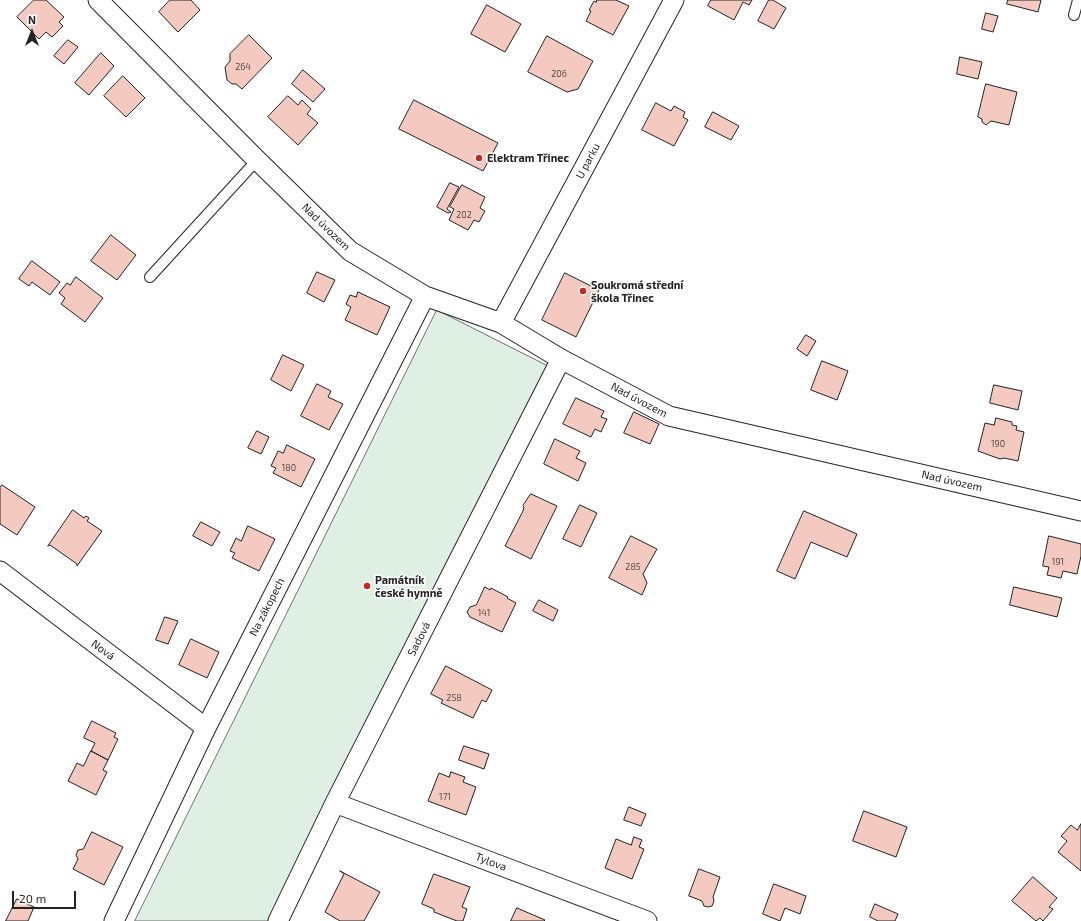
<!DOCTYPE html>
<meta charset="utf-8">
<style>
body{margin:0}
#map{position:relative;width:1081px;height:921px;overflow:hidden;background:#fff;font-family:"Exo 2",sans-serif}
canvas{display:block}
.north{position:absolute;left:12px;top:12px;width:40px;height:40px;-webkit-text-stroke:3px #fff;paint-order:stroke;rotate:0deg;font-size:11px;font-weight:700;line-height:16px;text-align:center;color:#222}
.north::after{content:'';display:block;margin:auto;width:14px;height:18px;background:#222;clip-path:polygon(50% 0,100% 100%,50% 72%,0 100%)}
.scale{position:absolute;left:12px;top:891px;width:64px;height:18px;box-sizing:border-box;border:2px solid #222;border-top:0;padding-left:5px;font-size:12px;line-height:14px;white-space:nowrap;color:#222;-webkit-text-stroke:3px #fff;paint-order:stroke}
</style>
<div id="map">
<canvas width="1081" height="921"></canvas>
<div class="north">N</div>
<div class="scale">20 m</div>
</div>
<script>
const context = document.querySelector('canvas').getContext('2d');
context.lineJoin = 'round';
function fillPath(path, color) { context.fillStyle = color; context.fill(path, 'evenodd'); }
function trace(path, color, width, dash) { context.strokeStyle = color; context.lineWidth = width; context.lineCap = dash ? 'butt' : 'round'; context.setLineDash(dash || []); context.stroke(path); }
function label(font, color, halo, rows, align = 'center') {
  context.font = font + ' "Exo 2",sans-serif'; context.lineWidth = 3; context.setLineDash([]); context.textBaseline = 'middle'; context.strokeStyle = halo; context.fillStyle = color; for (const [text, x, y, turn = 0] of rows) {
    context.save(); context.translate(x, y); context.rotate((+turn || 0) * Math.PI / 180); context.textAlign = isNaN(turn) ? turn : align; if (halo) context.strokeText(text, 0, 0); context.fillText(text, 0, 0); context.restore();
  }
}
const green = new Path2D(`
 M 437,310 L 548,366 L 272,921 L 135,921 Z`);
const building = new Path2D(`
 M 34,0 L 46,0 L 64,17 L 59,22 L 63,26 L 52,37 L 46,32 L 39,39 L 17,17 Z
 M 170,0 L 191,0 L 200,10 L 178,32 L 159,12 Z
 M 597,0 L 616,0 L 629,6 L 613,35 L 586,21 L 591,11 L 589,10 L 594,1 L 596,2 Z
 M 711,0 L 752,0 L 749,5 L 743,2 L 734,20 L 708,6 Z
 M 769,0 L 773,0 L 786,8 L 774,29 L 758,21 Z
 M 1008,0 L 1041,0 L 1038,12 L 1007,4 Z
 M 487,5 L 521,24 L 505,52 L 471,34 Z
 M 986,13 L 998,16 L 993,32 L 982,29 Z
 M 249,35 L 272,58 L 242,89 L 236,84 L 232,84 L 227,80 L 225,67 L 230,61 L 230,54 Z
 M 547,36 L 593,61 L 578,89 L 567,92 L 528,72 Z
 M 68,40 L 78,47 L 64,64 L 54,56 Z
 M 101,53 L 114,66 L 89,95 L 75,83 Z
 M 960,57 L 982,62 L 978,79 L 957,74 Z
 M 303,70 L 325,89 L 313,102 L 292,84 Z
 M 123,76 L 145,98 L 126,117 L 104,96 Z
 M 986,84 L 1017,92 L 1009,125 L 991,121 L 986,125 L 982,122 L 982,119 L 978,117 Z
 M 288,96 L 298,105 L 302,100 L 311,109 L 307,114 L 318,123 L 298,145 L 268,117 Z
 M 414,100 L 498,143 L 483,171 L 399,129 Z
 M 656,103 L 671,111 L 674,106 L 685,112 L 683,117 L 688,120 L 674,146 L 642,130 Z
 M 713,112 L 739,126 L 731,140 L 705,127 Z
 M 450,183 L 459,187 L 447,209 L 451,212 L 448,213 L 437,207 Z
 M 462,185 L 485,197 L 480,208 L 485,211 L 479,222 L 474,220 L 468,230 L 449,220 L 454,209 L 450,207 Z
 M 111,235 L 136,255 L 117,280 L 91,261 Z
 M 32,261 L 60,282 L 50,295 L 32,282 L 29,286 L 19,279 Z
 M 317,272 L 335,280 L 324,302 L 307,293 Z
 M 565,273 L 599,290 L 576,337 L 542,320 Z
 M 76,277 L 103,298 L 85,322 L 61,304 L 65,298 L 59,293 L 67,283 L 70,285 Z
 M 358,292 L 390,307 L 377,335 L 345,320 L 351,307 L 346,304 L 350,295 L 356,297 Z
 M 806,335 L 816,341 L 807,356 L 797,349 Z
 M 283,355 L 304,365 L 291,391 L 271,380 Z
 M 822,361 L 848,371 L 837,400 L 811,390 Z
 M 317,384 L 331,391 L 328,397 L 343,404 L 329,430 L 301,416 Z
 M 994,385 L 1022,391 L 1018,410 L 990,403 Z
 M 576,398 L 604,411 L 601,417 L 607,419 L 601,432 L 595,429 L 591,437 L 563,424 Z
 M 634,412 L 659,424 L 650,444 L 624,433 Z
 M 996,418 L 1012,422 L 1012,425 L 1017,426 L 1016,430 L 1024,432 L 1018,461 L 1004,458 L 1000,459 L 978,451 L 985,423 L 994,425 Z
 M 257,431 L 269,437 L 261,454 L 248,448 Z
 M 555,439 L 580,451 L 576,458 L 586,463 L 578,481 L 544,464 Z
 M 287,445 L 315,459 L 301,487 L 273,473 L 276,468 L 271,466 L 278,451 L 283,453 Z
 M 2,485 L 35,507 L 17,535 L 0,524 L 0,488 Z
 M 531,494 L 557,506 L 531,559 L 505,546 L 523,511 L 524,507 L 523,506 Z
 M 580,505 L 597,513 L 581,547 L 563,539 Z
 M 73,510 L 84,518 L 86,516 L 89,518 L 87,521 L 102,531 L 77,566 L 77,564 L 50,545 L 48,546 Z
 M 804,511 L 857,534 L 847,557 L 811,542 L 795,579 L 777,571 Z
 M 201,522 L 220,532 L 212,546 L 193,536 Z
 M 248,526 L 275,539 L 259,571 L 232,558 L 235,553 L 230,551 L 236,538 L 241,541 Z
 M 631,536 L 657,549 L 643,574 L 647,583 L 642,595 L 609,578 Z
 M 1049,536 L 1081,544 L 1081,556 L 1077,574 L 1063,571 L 1061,578 L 1047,575 L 1049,567 L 1043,566 Z
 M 485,587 L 490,590 L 491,588 L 508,597 L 507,598 L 516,603 L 502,632 L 470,617 L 467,612 L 470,607 L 476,605 Z
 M 1014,587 L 1062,598 L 1057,617 L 1010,605 Z
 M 539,600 L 558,610 L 553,621 L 533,611 Z
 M 165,617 L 178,621 L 168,644 L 156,640 Z
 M 191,639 L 219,652 L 207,678 L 179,665 Z
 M 446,666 L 492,690 L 486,702 L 482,700 L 473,718 L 441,703 L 443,700 L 431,694 Z
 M 92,721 L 116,733 L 114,737 L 118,739 L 108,760 L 91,751 L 95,743 L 84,738 Z
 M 464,746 L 489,754 L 484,769 L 459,760 Z
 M 91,751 L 108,760 L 103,770 L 107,772 L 96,795 L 68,781 L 77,763 L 83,766 Z
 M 451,772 L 465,777 L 463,782 L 476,787 L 466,815 L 428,801 L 439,773 L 449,777 Z
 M 629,807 L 646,814 L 641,826 L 624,820 Z
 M 864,811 L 907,827 L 896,857 L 853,841 Z
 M 1081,824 L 1081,871 L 1058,852 L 1067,841 L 1061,836 L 1071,825 L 1077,830 Z
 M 92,832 L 123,847 L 104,885 L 73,869 L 78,859 L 76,855 L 78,850 L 83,849 Z
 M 634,837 L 642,840 L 639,847 L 644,849 L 632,879 L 605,868 L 616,839 L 631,845 Z
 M 699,869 L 720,877 L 713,897 L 714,901 L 712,906 L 708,907 L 704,906 L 702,901 L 689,896 Z
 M 340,871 L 380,892 L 364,921 L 340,921 L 325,912 L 344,874 Z
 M 434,874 L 470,887 L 462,907 L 467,909 L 463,921 L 457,921 L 434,912 L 434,909 L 422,904 Z
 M 1033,877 L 1057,898 L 1049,907 L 1053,909 L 1043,921 L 1040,918 L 1036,921 L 1012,901 Z
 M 774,884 L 806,896 L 800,914 L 785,908 L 780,921 L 763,914 Z
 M 17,899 L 34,907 L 28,921 L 6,921 Z
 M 875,904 L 898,914 L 895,921 L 878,921 L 870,917 Z
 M 517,908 L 545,920 L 544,921 L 511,921 Z`);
const service = new Path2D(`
 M 1074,15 L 1078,0
 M 150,277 L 257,160`);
const minor = new Path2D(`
 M 98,0 L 257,160 L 350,251 L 425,296 L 501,323 L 561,359 L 669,416 L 1081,511
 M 501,323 L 674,0
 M 0,571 L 206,728
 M 335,803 L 647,921
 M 114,921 L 206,728 L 425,296
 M 278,921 L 335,803 L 561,359`);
const markers = [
 [479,158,4,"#c62828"],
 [583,291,4,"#c62828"],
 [367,586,4,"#c62828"]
];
const numberNames = [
 ["264",243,67],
 ["206",559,74],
 ["202",464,215],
 ["190",998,444],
 ["180",289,468],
 ["191",1058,562],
 ["285",633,567],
 ["141",484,613],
 ["258",454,698],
 ["171",445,797]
];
const poiNames = [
 ["Elektram Třinec",487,158],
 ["Soukromá střední",591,285],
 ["škola Třinec",591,298],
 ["Památník",375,580],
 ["české hymně",375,593]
];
const streetNames = [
 ["U parku",588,161,-62],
 ["Nad úvozem",326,227,44],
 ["Nad úvozem",639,400,28],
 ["Nad úvozem",952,481,13],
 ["Na zákopech",267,607,-63],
 ["Sadová",419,639,-63],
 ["Nová",103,650,37],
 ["Tylova",491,862,21]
];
fillPath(green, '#e0efe3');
trace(green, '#6f6f6f', 1);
fillPath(building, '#f3c9c0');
trace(building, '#222', 1);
trace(service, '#222', 12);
trace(minor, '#222', 21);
trace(service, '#fff', 10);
trace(minor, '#fff', 19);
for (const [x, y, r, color] of markers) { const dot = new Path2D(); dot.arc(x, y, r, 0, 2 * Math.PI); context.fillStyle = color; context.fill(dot); trace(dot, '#fff', 1.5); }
label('9px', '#564c4a', null, numberNames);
label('bold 11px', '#222', '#fff', poiNames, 'left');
label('11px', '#222', '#fff', streetNames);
</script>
